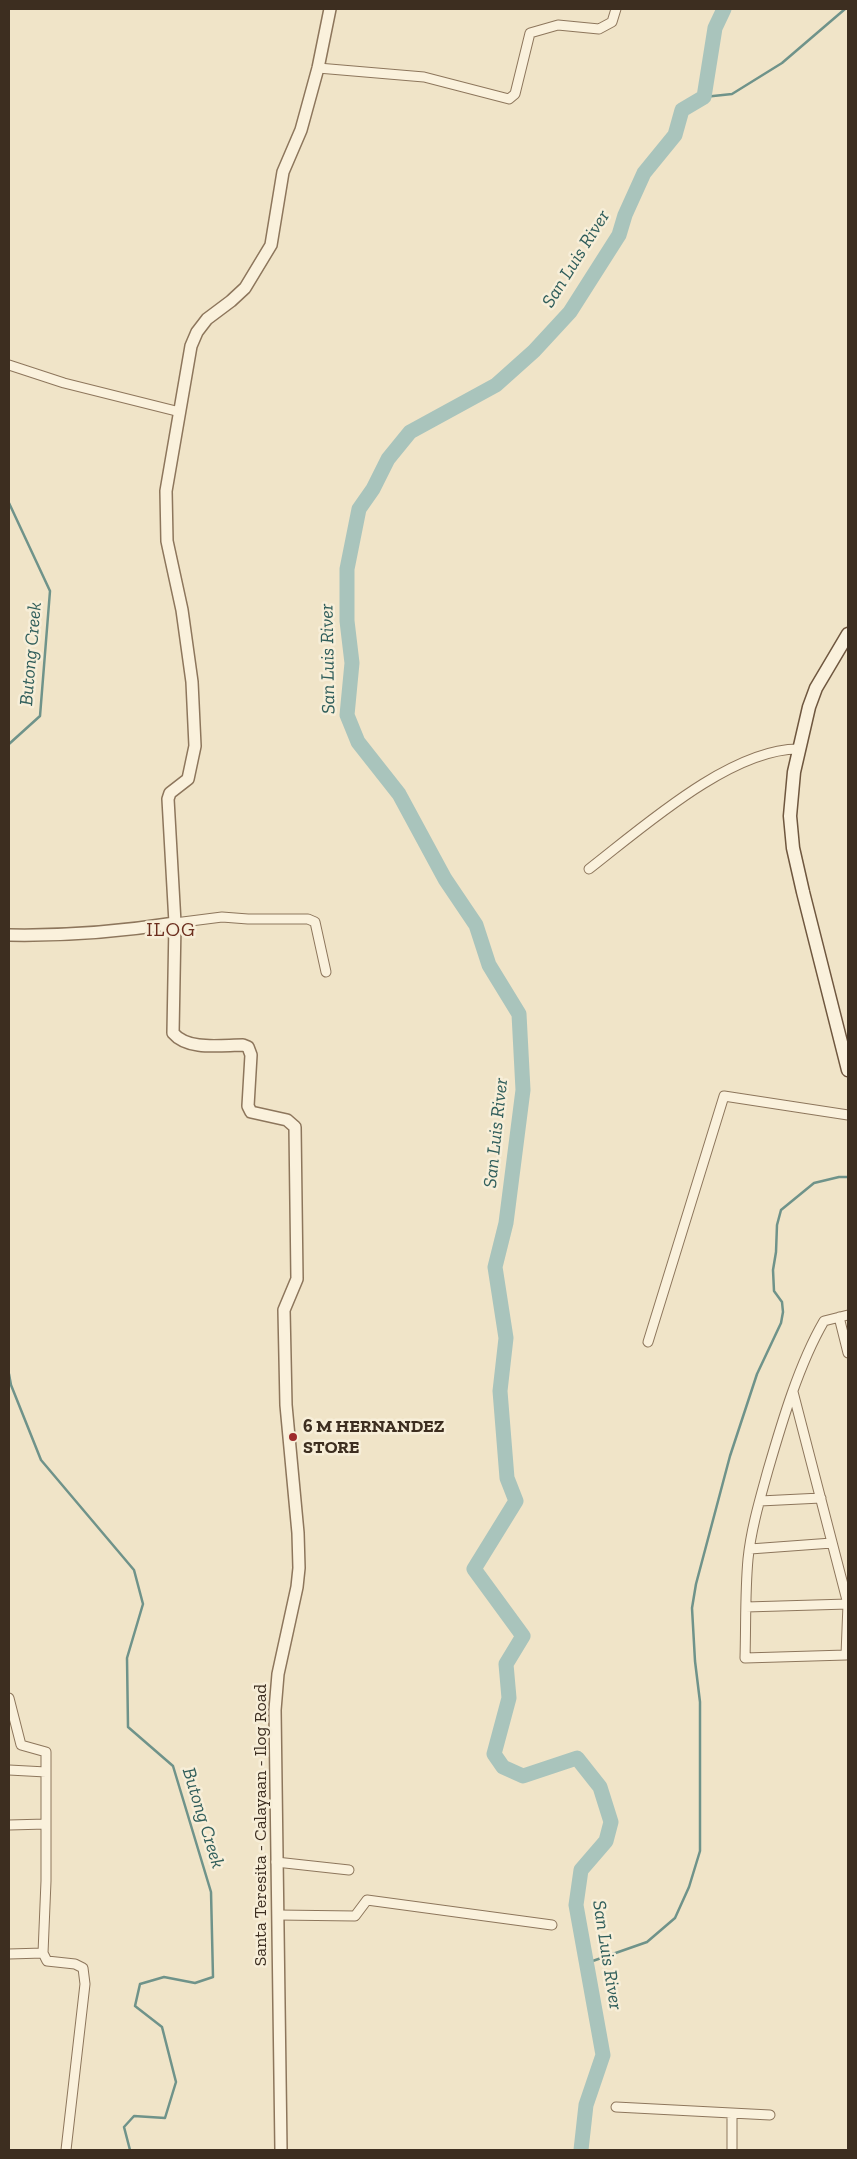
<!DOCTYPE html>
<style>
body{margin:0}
#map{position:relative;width:857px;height:2159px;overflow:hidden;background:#f0e4c8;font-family:"Zilla Slab",serif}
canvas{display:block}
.frame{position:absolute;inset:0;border:10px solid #3d2e20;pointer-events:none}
</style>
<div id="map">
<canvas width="857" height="2159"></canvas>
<div class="frame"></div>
</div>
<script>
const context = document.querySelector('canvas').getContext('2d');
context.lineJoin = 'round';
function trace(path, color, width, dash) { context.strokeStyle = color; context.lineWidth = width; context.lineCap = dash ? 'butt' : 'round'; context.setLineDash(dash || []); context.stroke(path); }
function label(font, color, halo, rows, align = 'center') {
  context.font = font + ' "Zilla Slab",serif'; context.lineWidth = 5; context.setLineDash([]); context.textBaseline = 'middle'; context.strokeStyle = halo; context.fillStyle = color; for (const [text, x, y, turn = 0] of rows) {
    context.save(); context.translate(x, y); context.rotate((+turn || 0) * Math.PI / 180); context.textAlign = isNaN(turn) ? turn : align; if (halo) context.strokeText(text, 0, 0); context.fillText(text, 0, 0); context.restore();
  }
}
const stream = new Path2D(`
 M 704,97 L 732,94 L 782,63 L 845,9
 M 9,503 L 50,591 L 40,716 L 9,744
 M 9,1374 L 11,1385 L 41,1460 L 134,1570 L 143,1604 L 127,1658 L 128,1727 L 173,1766 L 211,1892 L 213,1977 L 195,1983 L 164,1977 L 140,1984 L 135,2006 L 162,2027 L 176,2082 L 165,2118 L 134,2116 L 124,2127 L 130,2150
 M 587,1963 L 647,1942 L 675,1918 L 689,1887 L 700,1851 L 700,1702 L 695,1661 L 692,1608 L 696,1584 L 730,1456 L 757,1374 L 781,1323 L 783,1312 L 782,1302 L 774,1291 L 773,1270 L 776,1252 L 777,1225 L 781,1210 L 814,1183 L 839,1177 L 848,1177`);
const river = new Path2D(`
 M 581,2150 L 586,2105 L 603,2055 L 576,1905 L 581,1870 L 606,1841 L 611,1822 L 600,1787 L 577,1758 L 523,1776 L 503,1767 L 494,1754 L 509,1698 L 506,1664 L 523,1636 L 474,1569 L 516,1501 L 507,1478 L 500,1391 L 506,1338 L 495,1267 L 506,1223 L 523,1090 L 519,1014 L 489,965 L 476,925 L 445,879 L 399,794 L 358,742 L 347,715 L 352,663 L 347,621 L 347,569 L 359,509 L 373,489 L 388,459 L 410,432 L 496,385 L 534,351 L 570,312 L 619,235 L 625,215 L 644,173 L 675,135 L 682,110 L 704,97 L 715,28 L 724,9`);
const minor = new Path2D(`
 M 318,68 L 424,77 L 509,99 L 515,94 L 530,33 L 558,25 L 599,29 L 612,22 L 616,9
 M 9,365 L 64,383 L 180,412
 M 589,869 C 642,828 730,749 798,749
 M 175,923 L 222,917 L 248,919 L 308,919 L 315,922 L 326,972
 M 839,1317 L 848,1353
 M 648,1342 L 724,1096 L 848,1115
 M 793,1392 L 848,1604 L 846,1655 L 745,1658 C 746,1625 745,1592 748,1559 C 751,1529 760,1499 768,1470 C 782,1422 799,1364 824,1321 L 848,1315
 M 760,1501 L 821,1498
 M 750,1549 L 832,1543
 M 746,1607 L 848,1604
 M 9,1698 L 21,1745 L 46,1752 L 46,1881 L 43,1953 L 47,1961 L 75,1964 L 83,1968 L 85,1984 L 66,2150
 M 9,1770 L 46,1772
 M 9,1825 L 46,1824
 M 276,1862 L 349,1870
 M 278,1915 L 355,1916 L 367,1900 L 552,1925
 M 9,1954 L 43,1953
 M 616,2107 L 770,2115
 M 732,2150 L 732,2114`);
const tertiary = new Path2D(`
 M 9,935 C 66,936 118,932 175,923
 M 281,2150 L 275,1710 L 278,1674 L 297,1587 L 299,1568 L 298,1533 L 286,1405 L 284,1310 L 297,1279 L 295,1127 L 287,1120 L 251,1112 L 248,1106 L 251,1055 L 248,1047 L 243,1045 C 222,1045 188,1051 173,1033 L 175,923 L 168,799 L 170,793 L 188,779 L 195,746 L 192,682 L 182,610 L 167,541 L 166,491 L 191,346 L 197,332 L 207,319 L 231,301 L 245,288 L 271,245 L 283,172 L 301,130 L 318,68 L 330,9`);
const secondary = new Path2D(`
 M 848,634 L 816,688 L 809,707 L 794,772 L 790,816 L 793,848 L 803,892 L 848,1070`);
const markers = [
 [293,1437,5,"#9e2a2b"]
];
const poiNames = [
 ["6 M HERNANDEZ",303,1427],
 ["STORE",303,1448]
];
const streetNames = [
 ["Santa Teresita - Calayaan - Ilog Road",261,1825,-90]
];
const waterNames = [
 ["San Luis River",576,259,-58],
 ["Butong Creek",31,654,-85],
 ["San Luis River",328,659,-91],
 ["San Luis River",496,1133,-84],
 ["Butong Creek",203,1818,73],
 ["San Luis River",607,1955,81]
];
const quarterNames = [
 ["ILOG",171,930]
];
trace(stream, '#6f938a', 2.5);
trace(river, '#a9c4bc', 15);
trace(minor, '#8d765c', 11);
trace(tertiary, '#8d765c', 14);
trace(secondary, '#6f573f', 15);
trace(minor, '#faf1dc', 9);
trace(tertiary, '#faf1dc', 11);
trace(secondary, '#faf1dc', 12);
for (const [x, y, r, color] of markers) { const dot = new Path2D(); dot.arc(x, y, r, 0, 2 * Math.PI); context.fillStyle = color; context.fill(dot); trace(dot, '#f7eed8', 2); }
label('bold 18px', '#3d2e20', '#f7eed8', poiNames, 'left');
label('18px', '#3d2e20', '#f7eed8', streetNames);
label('italic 19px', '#2f5d5a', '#f7eed8', waterNames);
context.letterSpacing = '1px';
label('20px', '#6b2e1e', '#f7eed8', quarterNames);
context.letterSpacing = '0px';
</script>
